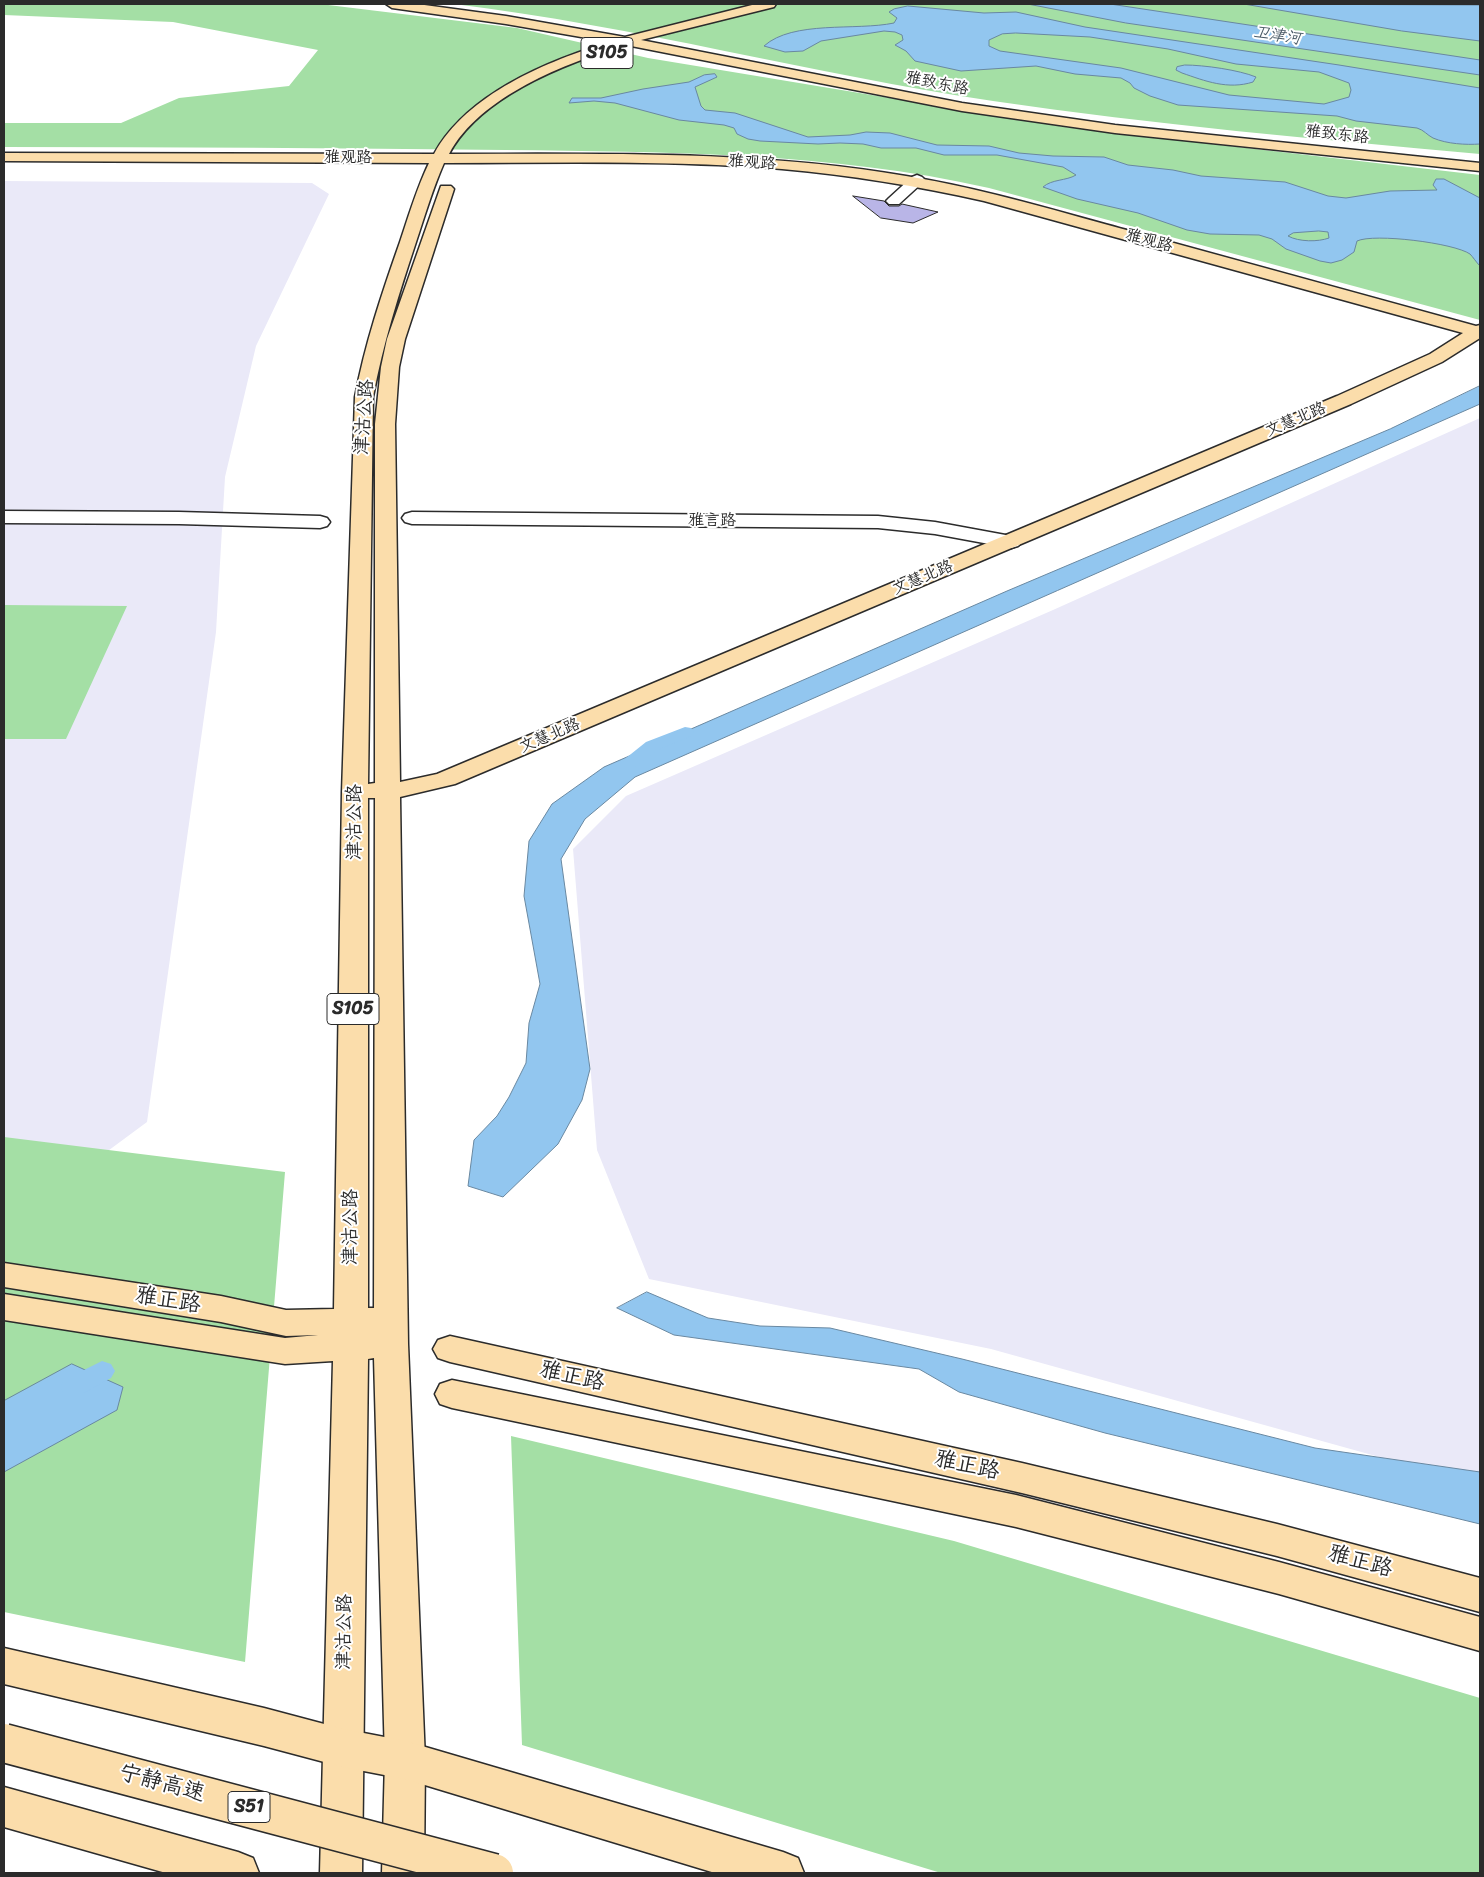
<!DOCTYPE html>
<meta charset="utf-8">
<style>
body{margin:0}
#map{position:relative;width:1484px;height:1877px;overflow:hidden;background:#fff;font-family:Sriracha,sans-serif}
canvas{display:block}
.frame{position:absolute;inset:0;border:5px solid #2b2b2b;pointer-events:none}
</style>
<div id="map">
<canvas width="1484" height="1877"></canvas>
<div class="frame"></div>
</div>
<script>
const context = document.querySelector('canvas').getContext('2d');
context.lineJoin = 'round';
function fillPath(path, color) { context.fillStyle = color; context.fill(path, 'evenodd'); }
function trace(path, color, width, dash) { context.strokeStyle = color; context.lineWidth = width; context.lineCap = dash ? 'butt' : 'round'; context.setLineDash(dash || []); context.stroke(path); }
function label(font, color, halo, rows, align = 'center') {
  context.font = font + ' Sriracha,"LXGW WenKai TC",sans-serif'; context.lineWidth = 4; context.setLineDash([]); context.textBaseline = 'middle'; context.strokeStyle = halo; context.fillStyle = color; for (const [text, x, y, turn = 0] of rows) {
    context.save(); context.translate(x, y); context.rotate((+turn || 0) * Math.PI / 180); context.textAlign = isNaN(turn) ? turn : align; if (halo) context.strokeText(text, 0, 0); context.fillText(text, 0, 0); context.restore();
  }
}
const built = new Path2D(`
 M 4,181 L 312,183 L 329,194 L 256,346 L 225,477 L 216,632 L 147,1122 L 101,1156 L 4,1158 Z
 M 1480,418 L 1480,1485 L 991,1349 L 649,1279 L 597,1150 L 573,849 L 626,796 L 1053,610 Z`);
const green = new Path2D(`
 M 4,4 L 320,4 L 517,28 L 648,58 L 1065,127 L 1480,175 L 1480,320 L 989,188 C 830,152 667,152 505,150 C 338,148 171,147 4,147 L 4,123 L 121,123 L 179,98 L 289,86 L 318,50 L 173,22 L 4,15 Z
 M 454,4 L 1480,4 L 1480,154 C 1318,139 1154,125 993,101 C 812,74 635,26 454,4 Z
 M 4,605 L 127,606 L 66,739 L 4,739 Z
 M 4,1137 L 285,1172 L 245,1662 L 4,1612 Z
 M 511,1436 L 954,1541 L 1480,1698 L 1480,1873 L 941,1873 L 522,1745 Z`);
const water = new Path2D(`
 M 1028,4 L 1110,4 L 1480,60 L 1480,75 L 1126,23 Z
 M 1244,4 L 1480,5 L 1480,41 L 1402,31 Z
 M 908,6 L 984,13 L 1016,12 L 1085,27 L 1339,65 L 1480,88 L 1480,144 C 1466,145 1447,144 1433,138 C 1427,135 1424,130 1417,128 L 1356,121 L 1337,116 L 1178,105 L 1150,96 L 1134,88 L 1130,83 L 1121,78 L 1075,74 L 1036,66 L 961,71 L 915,61 L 906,51 L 895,45 L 903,40 L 902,35 L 895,32 L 884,31 L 821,41 L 803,51 L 785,52 L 764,46 C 793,20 856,31 894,23 L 897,18 L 889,12 L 894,9 ZM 1016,33 L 1090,37 L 1168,49 L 1236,64 L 1319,72 L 1349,83 L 1351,90 L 1349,97 L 1324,104 L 1229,95 L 1121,68 L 1000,51 L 989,46 L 989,40 L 1002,34 Z
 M 1185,65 C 1204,65 1239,70 1256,77 L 1253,82 C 1228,90 1205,81 1182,73 L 1176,70 L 1177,67 Z
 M 715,74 L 717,77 L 695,87 L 701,106 L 705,110 L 735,113 L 808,137 L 850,135 L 866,132 L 890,133 L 937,145 L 989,146 L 1019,153 L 1053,156 L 1104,157 L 1128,165 L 1173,170 L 1201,176 L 1285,182 L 1328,196 L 1346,198 L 1390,191 L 1437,190 L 1433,185 L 1436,179 L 1444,179 L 1480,198 L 1480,266 C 1476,262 1473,257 1470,254 C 1454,243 1374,233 1357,241 L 1354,252 L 1342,260 L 1331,263 L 1320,261 L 1286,249 L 1272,239 L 1259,235 L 1210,234 L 1187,230 L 1138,213 L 1077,199 L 1043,187 C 1052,179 1066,181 1076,175 L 1063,167 L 997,155 L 944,155 L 916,148 L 881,148 L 863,144 L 840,143 L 818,144 L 760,141 L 748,139 L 737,134 L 734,128 L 724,125 L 679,120 L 615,103 L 594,101 L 569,103 L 572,98 L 601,98 L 643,89 L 689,82 L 704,75 ZM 1319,231 L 1328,232 L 1329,238 C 1318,242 1299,242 1288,236 L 1293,233 Z
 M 1480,386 L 1480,404 L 635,777 L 585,819 L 561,859 L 590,1069 L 582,1100 L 558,1144 L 503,1197 L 468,1186 L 474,1140 L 497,1116 L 509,1097 L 526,1063 L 529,1023 L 540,984 L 524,896 L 529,841 L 552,804 L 604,767 L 1007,591 L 1390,429 Z
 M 647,1292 L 708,1318 L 760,1326 L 830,1328 L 962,1359 L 1315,1448 L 1480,1472 L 1480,1524 L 1105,1433 L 959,1392 L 919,1369 L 674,1335 L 617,1308 Z
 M 72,1364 L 123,1387 L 117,1410 L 4,1472 L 4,1401 Z`);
const canal = new Path2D(`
 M 685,727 L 691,728 L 694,732 L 691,736 L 658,750 L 636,766 L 630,767 L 624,766 L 621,762 L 646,742 Z
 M 102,1361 L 111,1364 L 115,1371 L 111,1378 L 82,1394 L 73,1397 L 64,1394 L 60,1387 L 64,1380 Z`);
const building = new Path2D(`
 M 853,196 L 884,201 L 889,206 L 899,206 L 902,204 L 938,212 L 913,223 L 881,218 Z`);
const minor = new Path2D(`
 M 917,175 L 922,177 L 925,180 L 922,183 L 899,204 L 889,204 L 886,201 L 889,198 L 912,177 Z
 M 4,511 L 179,512 L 320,516 L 327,518 L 330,522 L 327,526 L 320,528 L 179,524 L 4,523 Z
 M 412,512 L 878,516 L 935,522 L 1011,536 L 1018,538 L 1022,542 L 1018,546 L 1011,548 L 935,534 L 878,528 L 412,524 L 405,522 L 402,518 L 405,514 Z`);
const major = new Path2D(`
 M 386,4 L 417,4 L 506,16 L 625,37 L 756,4 L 776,4 L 774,7 L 641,40 L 962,103 L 1115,125 L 1480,163 L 1480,171 L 1115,133 L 962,111 L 626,45 C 566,63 480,96 449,154 C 602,154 755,150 906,176 C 986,189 1063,213 1141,234 C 1253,265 1365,295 1476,326 L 1480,325 L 1480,338 L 1442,362 L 1351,404 L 455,784 L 400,797 L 408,1344 L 425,1760 L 424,1873 L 382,1873 L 385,1760 L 374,1358 L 368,1359 L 362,1873 L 320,1873 L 333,1361 L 285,1364 L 4,1320 L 4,1294 L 285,1338 L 318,1335 L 286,1336 L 221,1322 L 4,1287 L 4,1263 L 221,1296 L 286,1310 L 334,1309 L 342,792 L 355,397 C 365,344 382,293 400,242 C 409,215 417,188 429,163 L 4,161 L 4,153 L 434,154 C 467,94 547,61 610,42 L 506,24 L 392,8 ZM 444,163 C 557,163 670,160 782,169 C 850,175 917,186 984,201 L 1463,333 L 1430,354 L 1337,396 L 437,774 L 400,782 L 395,424 L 399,367 L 405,339 L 454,189 L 451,186 L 441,186 L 387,339 L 381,367 L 375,424 L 375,783 L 368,784 L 373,397 C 383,344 399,293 416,242 C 425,215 433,188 444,163 ZM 368,798 L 375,798 L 374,1308 L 368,1308 Z
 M 450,1336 L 1022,1463 L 1277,1524 L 1480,1578 L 1480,1612 L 1277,1556 L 1022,1493 L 450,1362 L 438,1358 L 433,1349 L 438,1340 Z
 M 452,1380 L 1016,1495 L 1279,1562 L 1480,1617 L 1480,1651 L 1279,1594 L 1016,1527 L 452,1408 L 440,1404 L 435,1394 L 440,1384 Z`);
const highway = new Path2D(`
 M 4,1648 L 264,1708 L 343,1729 L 405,1741 L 783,1852 L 798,1858 L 804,1873 L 715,1873 L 405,1779 L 343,1767 L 264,1746 L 4,1684 Z
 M 4,1787 L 238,1852 L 253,1858 L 259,1873 L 166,1873 L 4,1827 Z`);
const highwayBridge = new Path2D(`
 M 4,1743 L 494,1873`);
const farWaternames = [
 ["卫津河",1277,36,9]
];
const farStreetnames = [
 ["雅致东路",937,84,11],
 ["雅致东路",1337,135,6],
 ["雅观路",348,158],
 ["雅观路",752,163,4],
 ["雅观路",1149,241,15],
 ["文慧北路",1296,420,-23],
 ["雅言路",712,521],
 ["文慧北路",923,578,-23],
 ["文慧北路",550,736,-23]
];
const shields = [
 [607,53,52],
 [353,1009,52],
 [249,1807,42]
];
const shieldNames = [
 ["S105",607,53],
 ["S105",353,1009],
 ["S51",249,1807]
];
const streetNames = [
 ["津沽公路",365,417,-86],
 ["津沽公路",355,822,-90],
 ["津沽公路",351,1227,-90],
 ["津沽公路",345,1632,-89]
];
const nearStreetnames = [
 ["雅正路",168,1301,9],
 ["雅正路",572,1377,13],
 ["雅正路",967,1466,12],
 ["雅正路",1360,1562,15],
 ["宁静高速",162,1784,15]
];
fillPath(built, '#eae9f8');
fillPath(green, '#a4dfa5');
fillPath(water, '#92c6ef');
trace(water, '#6988a1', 1);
fillPath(canal, '#92c6ef');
fillPath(building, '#b9b5e7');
trace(building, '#2b2b2b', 1);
trace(minor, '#2b2b2b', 3);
trace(major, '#2b2b2b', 3);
trace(highway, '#2b2b2b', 3);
fillPath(minor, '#fff');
fillPath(major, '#fbddab');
fillPath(highway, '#fbddab');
trace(highwayBridge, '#2b2b2b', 41, []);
trace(highwayBridge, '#fbddab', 38);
label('italic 16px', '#4a5a66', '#fff', farWaternames);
label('16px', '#2b2b2b', '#fff', farStreetnames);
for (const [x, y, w] of shields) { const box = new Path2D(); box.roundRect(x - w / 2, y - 15.5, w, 31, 4); context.fillStyle = '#fff'; context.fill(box); trace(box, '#2b2b2b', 1); }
label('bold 18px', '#2b2b2b', null, shieldNames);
label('19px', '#2b2b2b', '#fff', streetNames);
label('22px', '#2b2b2b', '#fff', nearStreetnames);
</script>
